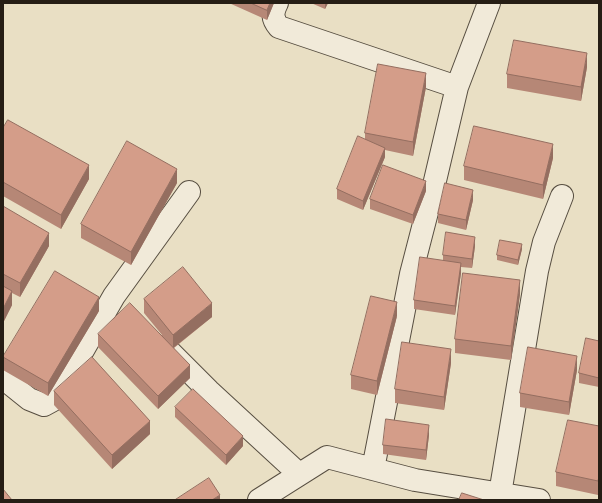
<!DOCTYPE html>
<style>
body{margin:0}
#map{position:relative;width:602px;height:503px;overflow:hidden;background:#e9dfc4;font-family:"EB Garamond",serif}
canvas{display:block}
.frame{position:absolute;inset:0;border:4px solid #261e15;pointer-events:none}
</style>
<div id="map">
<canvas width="602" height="503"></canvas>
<div class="frame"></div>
</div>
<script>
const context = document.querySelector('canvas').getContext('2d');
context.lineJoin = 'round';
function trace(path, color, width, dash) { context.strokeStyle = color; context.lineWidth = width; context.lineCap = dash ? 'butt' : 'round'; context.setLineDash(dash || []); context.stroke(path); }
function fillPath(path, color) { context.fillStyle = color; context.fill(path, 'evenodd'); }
const minor = new Path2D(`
 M 277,3 C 272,13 272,19 279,27 L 457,87
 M 170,352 L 209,391 L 299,474
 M 3,378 L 29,399 L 44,405 L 55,399 L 114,296 L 189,192
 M 373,469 L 411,274 L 434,185 L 457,87 L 489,3
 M 500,494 L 537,271 L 544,242 L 562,196
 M 259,500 L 327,457 L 415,480 L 539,500`);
const wall = new Path2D(`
 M 229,3 L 274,3 L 267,20 Z
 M 311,3 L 328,3 L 325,9 Z
 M 587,67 L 581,101 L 507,88 L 507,74 Z
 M 426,87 L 413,156 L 385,150 L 385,157 L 363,210 L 337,199 L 337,189 L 365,139 L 365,133 Z
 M 3,128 L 89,179 L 61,229 L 3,196 Z
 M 553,158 L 543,199 L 464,180 L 464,166 Z
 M 177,183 L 131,265 L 81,238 L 81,224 Z
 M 426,191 L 413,224 L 370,209 L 370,199 Z
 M 473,200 L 466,230 L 438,223 L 438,214 Z
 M 3,206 L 49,246 L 20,297 L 12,293 L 12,305 L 3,323 Z
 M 475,246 L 472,268 L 461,267 L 461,273 L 455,315 L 414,309 L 414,300 L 443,260 L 443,255 Z
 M 522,249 L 518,265 L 497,260 L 497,255 Z
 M 520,294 L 511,360 L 455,353 L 455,339 Z
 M 144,299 L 212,317 L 174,348 L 190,378 L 158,409 L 98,347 L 98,334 L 162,335 L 144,313 Z
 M 99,311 L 48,396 L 3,370 L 3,357 Z
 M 397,316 L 377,395 L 351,389 L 351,375 Z
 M 599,341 L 599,387 L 579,383 L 579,373 Z
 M 451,363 L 444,410 L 395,403 L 395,389 Z
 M 577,370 L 569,415 L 520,407 L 520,393 Z
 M 54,391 L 150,434 L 112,469 L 54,405 Z
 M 175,407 L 243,446 L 226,465 L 175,417 Z
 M 599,426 L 598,495 L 556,486 L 556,472 Z
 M 429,435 L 426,460 L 383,454 L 383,445 Z`);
const shadedWall = new Path2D(`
 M 270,3 L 274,3 L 267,20 L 267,10 Z
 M 325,3 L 328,3 L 325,9 Z
 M 587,53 L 587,67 L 581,101 L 581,87 Z
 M 426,73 L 426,87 L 413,156 L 413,142 Z
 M 553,144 L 553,158 L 543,199 L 543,185 Z
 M 385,148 L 385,157 L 363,210 L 363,201 Z
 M 89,165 L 89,179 L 61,229 L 61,215 Z
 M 177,169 L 177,183 L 131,265 L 131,252 Z
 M 426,181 L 426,191 L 413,224 L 413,215 Z
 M 473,190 L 473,200 L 466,230 L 466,220 Z
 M 49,233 L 49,246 L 20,297 L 20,283 Z
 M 475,237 L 475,246 L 472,268 L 472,259 Z
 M 522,244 L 522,249 L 518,265 L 518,260 Z
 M 461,263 L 461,273 L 455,315 L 455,306 Z
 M 520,280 L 520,294 L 511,360 L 511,346 Z
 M 12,291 L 12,305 L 3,323 L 3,309 Z
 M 99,297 L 99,311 L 48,396 L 48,383 Z
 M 397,302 L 397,316 L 377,395 L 377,381 Z
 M 212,303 L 212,317 L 173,348 L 173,335 Z
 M 451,349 L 451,363 L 444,410 L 444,397 Z
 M 577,356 L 577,370 L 569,415 L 569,402 Z
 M 190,365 L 190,378 L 158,409 L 158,396 Z
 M 150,421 L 150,434 L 112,469 L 112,455 Z
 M 429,425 L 429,435 L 426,460 L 426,450 Z
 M 243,436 L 243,446 L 226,465 L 226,455 Z
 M 599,476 L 599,489 L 598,495 L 598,481 Z
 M 220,495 L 220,500 L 212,500 Z`);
const building = new Path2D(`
 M 251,3 L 270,3 L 267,10 Z
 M 514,40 L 587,53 L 581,87 L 507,74 Z
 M 378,64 L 426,73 L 413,142 L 365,133 Z
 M 8,120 L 89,165 L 61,215 L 3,182 L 3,128 Z
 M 474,126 L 553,144 L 543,185 L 464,166 Z
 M 358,136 L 385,148 L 363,201 L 337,189 Z
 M 127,141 L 177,169 L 131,252 L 81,224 Z
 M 383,165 L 426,181 L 413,215 L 370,199 Z
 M 445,183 L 473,190 L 466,220 L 438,214 Z
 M 3,206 L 49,233 L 20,283 L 3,274 Z
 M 446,232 L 475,237 L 472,259 L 443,255 Z
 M 500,240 L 522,244 L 518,260 L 497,255 Z
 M 420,257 L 461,263 L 455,306 L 414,300 Z
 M 183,267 L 212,303 L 173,335 L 144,299 Z
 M 55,271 L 99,297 L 48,383 L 3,357 Z
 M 463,273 L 520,280 L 511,346 L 455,339 Z
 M 3,286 L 12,291 L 3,309 Z
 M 371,296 L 397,302 L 377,381 L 351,375 Z
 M 130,303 L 190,365 L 158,396 L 98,334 Z
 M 586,338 L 599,341 L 599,378 L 579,373 Z
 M 402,342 L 451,349 L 444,397 L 395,389 Z
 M 528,347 L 577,356 L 569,402 L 520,393 Z
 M 92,357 L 150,421 L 112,455 L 54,391 Z
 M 193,389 L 243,436 L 226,455 L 175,407 Z
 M 386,419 L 429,425 L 426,450 L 383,445 Z
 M 568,420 L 599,426 L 599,476 L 598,481 L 556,472 Z
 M 209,478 L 220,495 L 212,500 L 175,500 Z
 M 3,489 L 12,500 L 3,500 Z
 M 462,493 L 484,500 L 459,500 Z`);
trace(minor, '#574e41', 24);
trace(minor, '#f1ead9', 22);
fillPath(wall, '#b68776');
fillPath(shadedWall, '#946e60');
fillPath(building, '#d49d89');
trace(building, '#946e60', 1);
</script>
